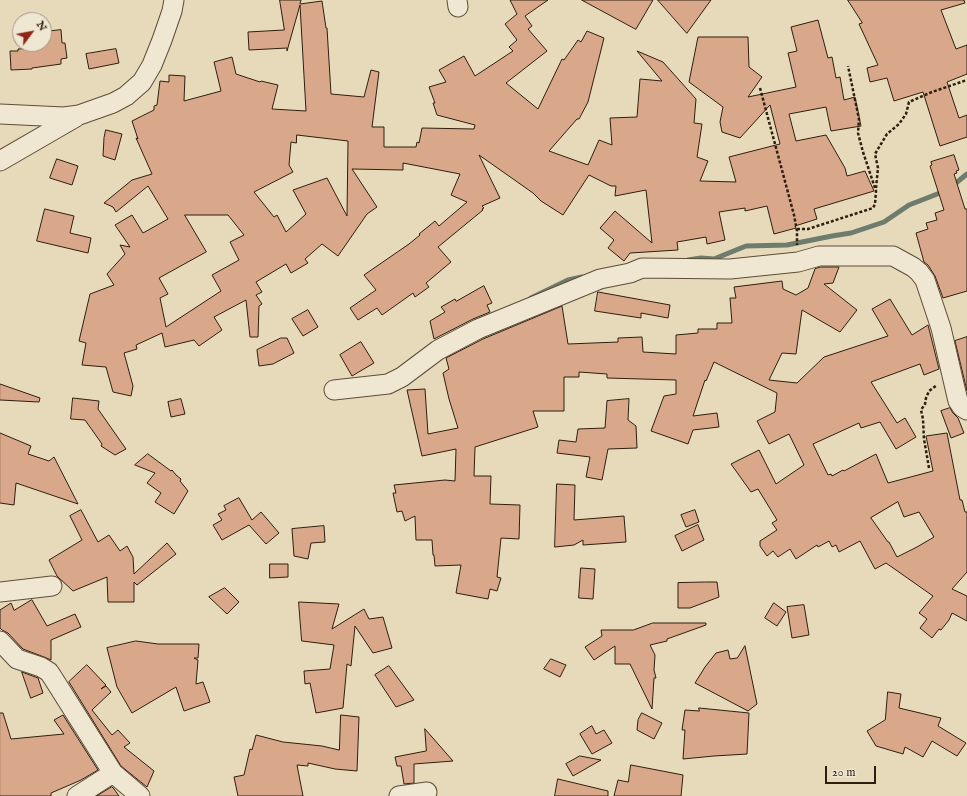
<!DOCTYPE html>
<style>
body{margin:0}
#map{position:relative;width:967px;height:796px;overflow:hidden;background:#e6daba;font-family:"IM FELL English",serif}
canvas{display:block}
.north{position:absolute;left:12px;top:12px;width:40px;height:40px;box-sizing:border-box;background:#efe7d2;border:1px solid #a29783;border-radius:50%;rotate:58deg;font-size:11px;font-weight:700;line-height:16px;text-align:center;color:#2f1e0d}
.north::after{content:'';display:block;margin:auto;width:14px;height:18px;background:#8f2418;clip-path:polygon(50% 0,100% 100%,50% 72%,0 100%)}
.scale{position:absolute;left:825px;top:766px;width:51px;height:18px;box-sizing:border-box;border:2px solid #2f1e0d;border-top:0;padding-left:5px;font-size:12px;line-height:14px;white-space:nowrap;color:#2f1e0d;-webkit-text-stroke:3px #efe7d2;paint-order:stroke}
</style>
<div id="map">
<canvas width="967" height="796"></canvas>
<div class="north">N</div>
<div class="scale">20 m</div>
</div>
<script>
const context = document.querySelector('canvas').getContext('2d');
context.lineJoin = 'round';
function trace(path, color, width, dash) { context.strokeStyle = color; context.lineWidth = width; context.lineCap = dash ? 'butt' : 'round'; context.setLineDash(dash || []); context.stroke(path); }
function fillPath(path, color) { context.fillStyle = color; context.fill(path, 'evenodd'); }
const stream = new Path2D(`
 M 951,187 L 967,174
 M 688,260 L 701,258 L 714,259 L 746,246 L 787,245 L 832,236 L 851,233 L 884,222 L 909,205 L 945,191
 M 531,298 L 568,280 L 582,277`);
const building = new Path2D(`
 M 280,0 L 301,0 L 300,4 L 322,1 L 326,28 L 327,28 L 331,94 L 364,97 L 371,70 L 379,72 L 372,127 L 384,127 L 384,147 L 416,147 L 417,142 L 419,143 L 422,128 L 474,129 L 475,125 L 437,115 L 433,103 L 435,103 L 429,87 L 446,82 L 439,70 L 464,56 L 475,76 L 513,51 L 509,47 L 517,40 L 505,24 L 517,14 L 510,0 L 548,0 L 525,16 L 532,26 L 528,29 L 547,51 L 506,83 L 538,109 L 562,59 L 564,60 L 578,40 L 581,42 L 587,31 L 604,38 L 588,102 L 579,119 L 577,119 L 549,151 L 588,165 L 599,140 L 612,145 L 610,118 L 637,117 L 640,79 L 662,81 L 637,51 L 663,62 L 696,99 L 694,123 L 702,124 L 697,157 L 708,161 L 700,181 L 736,182 L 729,157 L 780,144 L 770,105 L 740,138 L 722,132 L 720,122 L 723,107 L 689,82 L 698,37 L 748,37 L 749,67 L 762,77 L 748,97 L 796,87 L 788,53 L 797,51 L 791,27 L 818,20 L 828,58 L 832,57 L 836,78 L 840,77 L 844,100 L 855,97 L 861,126 L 831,131 L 826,107 L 789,114 L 796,141 L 826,135 L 845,168 L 847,176 L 865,171 L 874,191 L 814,209 L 817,219 L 795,226 L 796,228 L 774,234 L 767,206 L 745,211 L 745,208 L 719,212 L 725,240 L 707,244 L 706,237 L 677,242 L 678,250 L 630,253 L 624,261 L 608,248 L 614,240 L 600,228 L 615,211 L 652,243 L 646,190 L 615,196 L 616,186 L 611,186 L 589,175 L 563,215 L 541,201 L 533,193 L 479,155 L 500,198 L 482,206 L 484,208 L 482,209 L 483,210 L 438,247 L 451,262 L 426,283 L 429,287 L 415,297 L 413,293 L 382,315 L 377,308 L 358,320 L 350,308 L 376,290 L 364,275 L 409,244 L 420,235 L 419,234 L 435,221 L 439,226 L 467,202 L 451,195 L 460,174 L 403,163 L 403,170 L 352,169 L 377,207 L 367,214 L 338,256 L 322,244 L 305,259 L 308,263 L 291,273 L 286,264 L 256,282 L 262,292 L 256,295 L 262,304 L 259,306 L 258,337 L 250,337 L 246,300 L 214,317 L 222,330 L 199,346 L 194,340 L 165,347 L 162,333 L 136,345 L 137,349 L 124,353 L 133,386 L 131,396 L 113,392 L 106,367 L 82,365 L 86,343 L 79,341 L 90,294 L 114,285 L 107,274 L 125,254 L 120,245 L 130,247 L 115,225 L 132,215 L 143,233 L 168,219 L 148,186 L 116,212 L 113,207 L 104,203 L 132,180 L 152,174 L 136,138 L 138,139 L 132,121 L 154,110 L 154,106 L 157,105 L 160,81 L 169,82 L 169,75 L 185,76 L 184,101 L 221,91 L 214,62 L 232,57 L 236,74 L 260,82 L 261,81 L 278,85 L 272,109 L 306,111 L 300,5 L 287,51 L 287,48 L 249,50 L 248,32 L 284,30 ZM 297,135 L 348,141 L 347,216 L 327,178 L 293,190 L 306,214 L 286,232 L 277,215 L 274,217 L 254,192 L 293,172 L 289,165 L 291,142 L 296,143 ZM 185,215 L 228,215 L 244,235 L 230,242 L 239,260 L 212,275 L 221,291 L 166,327 L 160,298 L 168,294 L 159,278 L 206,252 Z
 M 582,0 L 653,0 L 636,29 Z
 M 658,0 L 711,0 L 687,33 Z
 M 848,0 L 964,0 L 965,3 L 941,10 L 956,49 L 967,45 L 967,74 L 947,82 L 959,118 L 967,115 L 967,137 L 940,146 L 923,92 L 894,101 L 887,78 L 870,82 L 867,68 L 878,65 L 859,24 L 862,23 Z
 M 61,30 L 62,43 L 65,43 L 67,58 L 61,59 L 61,64 L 32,68 L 32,69 L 11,70 L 10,51 L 18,51 L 18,49 L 34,48 L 34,44 L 44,44 L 44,32 Z
 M 116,49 L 119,63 L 89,69 L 86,54 Z
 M 106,130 L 122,134 L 115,160 L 103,156 L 104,138 Z
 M 954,155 L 959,170 L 956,171 L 957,173 L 954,174 L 965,209 L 967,209 L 967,291 L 943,298 L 935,276 L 928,265 L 924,262 L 916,233 L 928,229 L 926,223 L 937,220 L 935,213 L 944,210 L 930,166 L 932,165 L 931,162 Z
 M 57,159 L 78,166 L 72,185 L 50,178 Z
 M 45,209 L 74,216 L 70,233 L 91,238 L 88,253 L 37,241 Z
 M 821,267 L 839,267 L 833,283 L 824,284 L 857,310 L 840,332 L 802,310 L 796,354 L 782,353 L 769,380 L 797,383 L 824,357 L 888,336 L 872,309 L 890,299 L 912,335 L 928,325 L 939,369 L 924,375 L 920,364 L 871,382 L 897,423 L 905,418 L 916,437 L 896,449 L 880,422 L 861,428 L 859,423 L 813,444 L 828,475 L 831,474 L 832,476 L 843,470 L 844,471 L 876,454 L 888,483 L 933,471 L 926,436 L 947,433 L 960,500 L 962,500 L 965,512 L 967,512 L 967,572 L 952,589 L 967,596 L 967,621 L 952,613 L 949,620 L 941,630 L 939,629 L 932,638 L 920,628 L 927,619 L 919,613 L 933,596 L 886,563 L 875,569 L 860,541 L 839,552 L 836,545 L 832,547 L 829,541 L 818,547 L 817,545 L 796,559 L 790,549 L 778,557 L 773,551 L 767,556 L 760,546 L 760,541 L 777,530 L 772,523 L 777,520 L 758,489 L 751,492 L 731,464 L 759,450 L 776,484 L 804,465 L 789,434 L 769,444 L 757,421 L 775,412 L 777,393 L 714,362 L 706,381 L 705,380 L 693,416 L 717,413 L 719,427 L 693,430 L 688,444 L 651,431 L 664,396 L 676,394 L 676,380 L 607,378 L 607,374 L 579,372 L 579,377 L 564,377 L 564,411 L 533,411 L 538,427 L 475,447 L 474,476 L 491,476 L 490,504 L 520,505 L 519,539 L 501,538 L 497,577 L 501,578 L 497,591 L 490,589 L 488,599 L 456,593 L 461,565 L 435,566 L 434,555 L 433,555 L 432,540 L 416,540 L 415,516 L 405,521 L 402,511 L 397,512 L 393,493 L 396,493 L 394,485 L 445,480 L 455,481 L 456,449 L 422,456 L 407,390 L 425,389 L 428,434 L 458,428 L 449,399 L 443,373 L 449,369 L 446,358 L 483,339 L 562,306 L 568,344 L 618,342 L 618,338 L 642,337 L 643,352 L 676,354 L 676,335 L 698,333 L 698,329 L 717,329 L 717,323 L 732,323 L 730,298 L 736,298 L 734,287 L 782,281 L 783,289 L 796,295 L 808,288 L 815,269 ZM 898,502 L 904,517 L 919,512 L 934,537 L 917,547 L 897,557 L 889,542 L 888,542 L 871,518 Z
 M 484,286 L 492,303 L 487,305 L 490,312 L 473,319 L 434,339 L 430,321 L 445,312 L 441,307 L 455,299 L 456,301 Z
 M 598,292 L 670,305 L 668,318 L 641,313 L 641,318 L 595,311 Z
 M 308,310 L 318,327 L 303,336 L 292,319 Z
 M 967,337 L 967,391 L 955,341 Z
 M 281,338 L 287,338 L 294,353 L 273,364 L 259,366 L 257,350 Z
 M 361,342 L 374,363 L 352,376 L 340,355 Z
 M 0,384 L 40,398 L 39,402 L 0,400 Z
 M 73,398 L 99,401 L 98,409 L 126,449 L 115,455 L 101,446 L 102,444 L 85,420 L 71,419 Z
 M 181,399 L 185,414 L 171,417 L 168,402 Z
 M 629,399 L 628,420 L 636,426 L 637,448 L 608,449 L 602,480 L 586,477 L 590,457 L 557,453 L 559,440 L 576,442 L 578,429 L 605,428 L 607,401 Z
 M 950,408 L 953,413 L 958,418 L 964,433 L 951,438 L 941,411 Z
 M 0,433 L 31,446 L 28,454 L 49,461 L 54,457 L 78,504 L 16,483 L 14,505 L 0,503 Z
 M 148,454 L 171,471 L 172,470 L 176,475 L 181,479 L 180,481 L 188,491 L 174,514 L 155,502 L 161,493 L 147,483 L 155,473 L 135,465 Z
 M 557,484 L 575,485 L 574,520 L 624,516 L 626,542 L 583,545 L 583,540 L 574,545 L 555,547 Z
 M 239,498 L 252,520 L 261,512 L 279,533 L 266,544 L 249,525 L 222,540 L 213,525 L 222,520 L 218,514 L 226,510 L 224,506 Z
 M 81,510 L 98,542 L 109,535 L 120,551 L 127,546 L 133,557 L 134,574 L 167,543 L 176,554 L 137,585 L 134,582 L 134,602 L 108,602 L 107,577 L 73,591 L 57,576 L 49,560 L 82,540 L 70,516 Z
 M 695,510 L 699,522 L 686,527 L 681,515 Z
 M 698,525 L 704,540 L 682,551 L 675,536 Z
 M 324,526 L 325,542 L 311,543 L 308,559 L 294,556 L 292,529 Z
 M 270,564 L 288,564 L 288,577 L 270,578 Z
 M 581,568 L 595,569 L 593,599 L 579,598 Z
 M 706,582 L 717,582 L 719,597 L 690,608 L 678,608 L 678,583 Z
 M 225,588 L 239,602 L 227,614 L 209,597 Z
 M 32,600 L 47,626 L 75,614 L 81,627 L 51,640 L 51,660 L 44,657 L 23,649 L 8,633 L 2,630 L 0,628 L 0,610 L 11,603 L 14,610 Z
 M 299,602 L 339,604 L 332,629 L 364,609 L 369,619 L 383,617 L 392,648 L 373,653 L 355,626 L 351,666 L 347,664 L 343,708 L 316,713 L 310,683 L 305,684 L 304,671 L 330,669 L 334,645 L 302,641 Z
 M 774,603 L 786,612 L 777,626 L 765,618 Z
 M 804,605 L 809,635 L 792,638 L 787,607 Z
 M 653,623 L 706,623 L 706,625 L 667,639 L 667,641 L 650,645 L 655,655 L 654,670 L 656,678 L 654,678 L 652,709 L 630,664 L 615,664 L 615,646 L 594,660 L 585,647 L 602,636 L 601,630 L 633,630 Z
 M 136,641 L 158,644 L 199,644 L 198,658 L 194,658 L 198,660 L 196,684 L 203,682 L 210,702 L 184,711 L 176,687 L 132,713 L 117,687 L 107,648 Z
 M 745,646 L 757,704 L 748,711 L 695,683 L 705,667 L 716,653 L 728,650 L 730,659 L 737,658 Z
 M 551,659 L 566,665 L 560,677 L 544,669 Z
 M 87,665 L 106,685 L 101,689 L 106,686 L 111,692 L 92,710 L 112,735 L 118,730 L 130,743 L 124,747 L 154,771 L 147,787 L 121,766 L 69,682 Z
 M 389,666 L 414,700 L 396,707 L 375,675 Z
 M 22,672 L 38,678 L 43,693 L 31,698 Z
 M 888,692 L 901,694 L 899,708 L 941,718 L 938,726 L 966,743 L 957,756 L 932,741 L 923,757 L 905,747 L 903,754 L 876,746 L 867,731 L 885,720 Z
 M 699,708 L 749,713 L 747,754 L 714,756 L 683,759 L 685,730 L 682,730 L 685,710 L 699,711 Z
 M 0,713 L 3,713 L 11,739 L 64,734 L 54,720 L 63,715 L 98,770 L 81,780 L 51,793 L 51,796 L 0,796 Z
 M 642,713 L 662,723 L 654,739 L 637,730 L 638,720 Z
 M 341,715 L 359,717 L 357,771 L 335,769 L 308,763 L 308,766 L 297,765 L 303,796 L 238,796 L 234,777 L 244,775 L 250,749 L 252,750 L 256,735 L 283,742 L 322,746 L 339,750 Z
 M 592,726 L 596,734 L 604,730 L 612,743 L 592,754 L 580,734 Z
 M 425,729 L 453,761 L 414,764 L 414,783 L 404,784 L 401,766 L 397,766 L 395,757 L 426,751 Z
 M 580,756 L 601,760 L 573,776 L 566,764 Z
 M 631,765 L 683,775 L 681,796 L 614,796 L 618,780 L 628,782 Z
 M 558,779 L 608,791 L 608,796 L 555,796 Z
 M 112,787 L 114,789 L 119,796 L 97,796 Z`);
const path = new Path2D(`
 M 760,88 L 794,215 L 797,231 L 797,245
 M 876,188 L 878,168 L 875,154 L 887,134 L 899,124 L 906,114 L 909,102 L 932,92 L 967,80
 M 797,229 L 808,229 L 873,208 L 875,204 L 876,191 L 863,152 L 858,133 L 859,119 L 848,66
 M 929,468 L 924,439 L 923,419 L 921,410 L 925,404 L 926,398 L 929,391 L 937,385`);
const street = new Path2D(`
 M 457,0 L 458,7
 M 0,114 L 64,117 L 79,115 L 113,103 L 126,96 L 142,82 L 152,65 L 162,40 L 172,11 L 174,0
 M 0,161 L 76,117
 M 334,390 L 388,384 L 402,377 L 438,350 L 478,329 L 600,279 L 630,273 L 642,268 L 730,269 L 798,262 L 819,256 L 893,256 L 913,267 L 919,272 L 925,280 L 941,328 L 958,401 L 962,407 L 967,410
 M 0,592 L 52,586
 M 0,641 L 17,659 L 41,667 L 49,672 L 53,678 L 113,773 L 140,796
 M 77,796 L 113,773
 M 399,796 L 427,792`);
trace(stream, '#6d7c6c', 5);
fillPath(building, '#d9a88b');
trace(building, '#2f1e0d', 1);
trace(street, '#5d4d38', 21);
trace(path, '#2f1e0d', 2.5, [3, 2]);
trace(street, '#efe7d2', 19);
</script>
